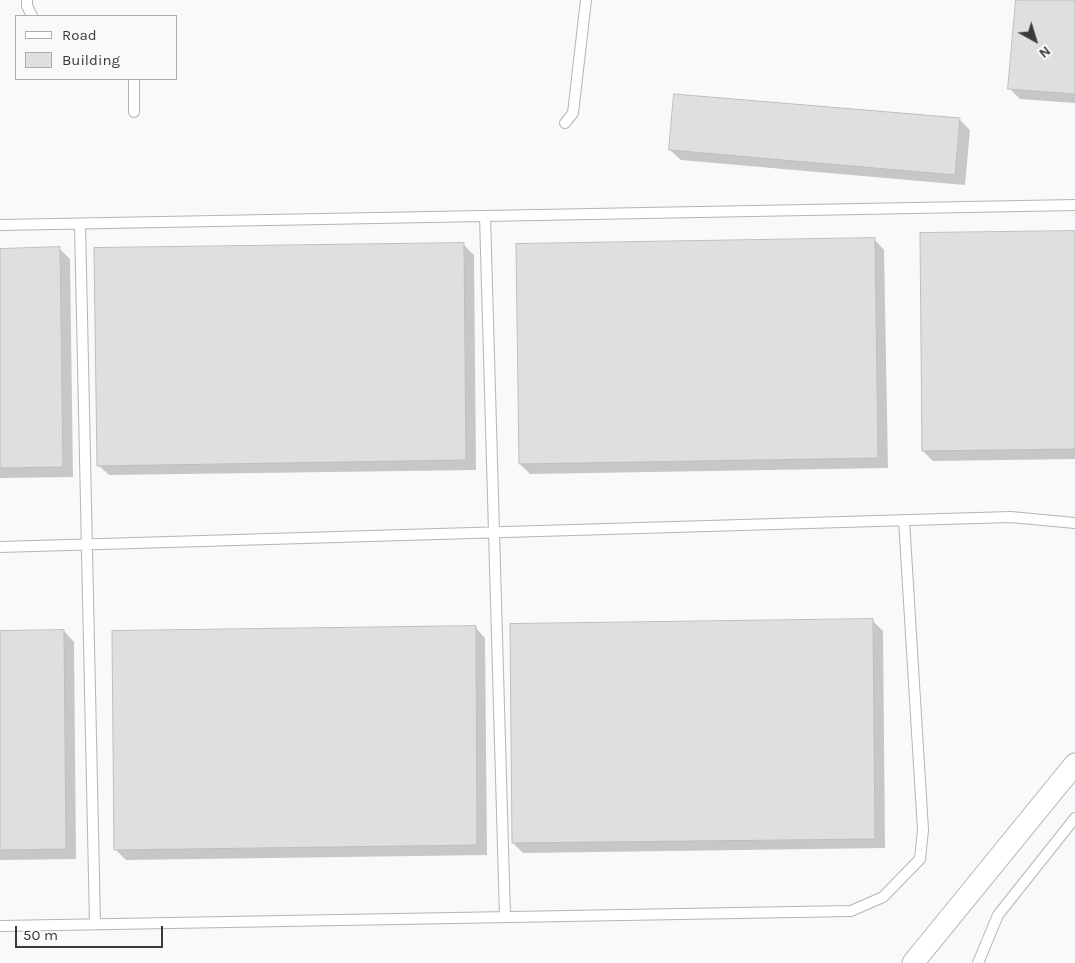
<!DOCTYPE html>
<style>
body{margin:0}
#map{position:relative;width:1075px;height:963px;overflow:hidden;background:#f8f9fa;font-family:Karla,sans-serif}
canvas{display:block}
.legend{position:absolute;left:15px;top:15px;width:162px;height:65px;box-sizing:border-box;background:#f8f9fa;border:1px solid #acadae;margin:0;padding:6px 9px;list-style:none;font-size:15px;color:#3a3a3b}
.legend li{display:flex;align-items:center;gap:10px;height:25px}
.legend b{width:25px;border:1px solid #acadae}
.north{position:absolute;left:1010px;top:15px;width:50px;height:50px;-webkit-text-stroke:4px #f8f9fa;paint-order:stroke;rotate:141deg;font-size:14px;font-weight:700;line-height:20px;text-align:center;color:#3a3a3b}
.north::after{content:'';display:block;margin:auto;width:18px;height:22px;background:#3a3a3b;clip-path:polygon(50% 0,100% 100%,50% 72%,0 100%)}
.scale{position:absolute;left:15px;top:926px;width:148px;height:22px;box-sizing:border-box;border:2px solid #3a3a3b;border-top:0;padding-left:6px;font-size:15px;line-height:18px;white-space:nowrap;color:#3a3a3b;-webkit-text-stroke:4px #f8f9fa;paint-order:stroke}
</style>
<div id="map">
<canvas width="1075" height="963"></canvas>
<ul class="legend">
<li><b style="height:6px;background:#fff"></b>Road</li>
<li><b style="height:14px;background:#dfdee0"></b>Building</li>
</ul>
<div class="north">N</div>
<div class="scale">50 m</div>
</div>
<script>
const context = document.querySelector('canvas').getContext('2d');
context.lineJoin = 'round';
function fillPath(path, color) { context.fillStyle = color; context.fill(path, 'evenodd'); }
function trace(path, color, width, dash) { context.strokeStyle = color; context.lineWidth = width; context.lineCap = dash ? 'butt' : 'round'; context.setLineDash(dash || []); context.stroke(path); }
const shadow = new Path2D(`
 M 1017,0 L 1075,0 L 1075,103 L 1020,99 L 1009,88 Z
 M 959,119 L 970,130 L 965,185 L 681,160 L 670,150 Z
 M 1075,232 L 1075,459 L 933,461 L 923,451 Z
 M 874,239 L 884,250 L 888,468 L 530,474 L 520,464 Z
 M 463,244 L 474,255 L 476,470 L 109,475 L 98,465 Z
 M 60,249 L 70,259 L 73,477 L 0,478 L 0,250 Z
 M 873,621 L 883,631 L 885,848 L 523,853 L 513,843 Z
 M 475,627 L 485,638 L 487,855 L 126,860 L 116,850 Z
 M 64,631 L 74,642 L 76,859 L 0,860 L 0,632 Z`);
const building = new Path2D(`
 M 1016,0 L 1075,0 L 1075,94 L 1008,89 Z
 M 674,94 L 960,118 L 955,175 L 669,150 Z
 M 1075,231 L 1075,449 L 922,451 L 920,233 Z
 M 875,238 L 878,458 L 519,464 L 516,244 Z
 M 464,243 L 466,460 L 97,466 L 94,248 Z
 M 60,247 L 63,467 L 0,468 L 0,249 Z
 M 873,619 L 875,839 L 512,843 L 510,624 Z
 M 476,626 L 477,845 L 114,850 L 112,631 Z
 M 64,630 L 66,849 L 0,850 L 0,631 Z`);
const lane = new Path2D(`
 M 27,0 L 27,6 L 32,16
 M 134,112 L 134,79
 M 565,123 L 573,113 L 586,0
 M 485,216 L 505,917
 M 80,224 L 95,924
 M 0,225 L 1075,205
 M 0,547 L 1011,517 L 1075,523
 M 0,926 L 851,911 L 883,897 L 920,859 L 923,830 L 904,520
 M 978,963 L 998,915 L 1075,818`);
const street = new Path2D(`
 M 913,963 L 1075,764`);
fillPath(shadow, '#0003');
fillPath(building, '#dfdee0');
trace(building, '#bebebf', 1);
trace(lane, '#b4b5b6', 12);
trace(street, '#b4b5b6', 23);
trace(lane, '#fff', 10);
trace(street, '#fff', 21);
</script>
